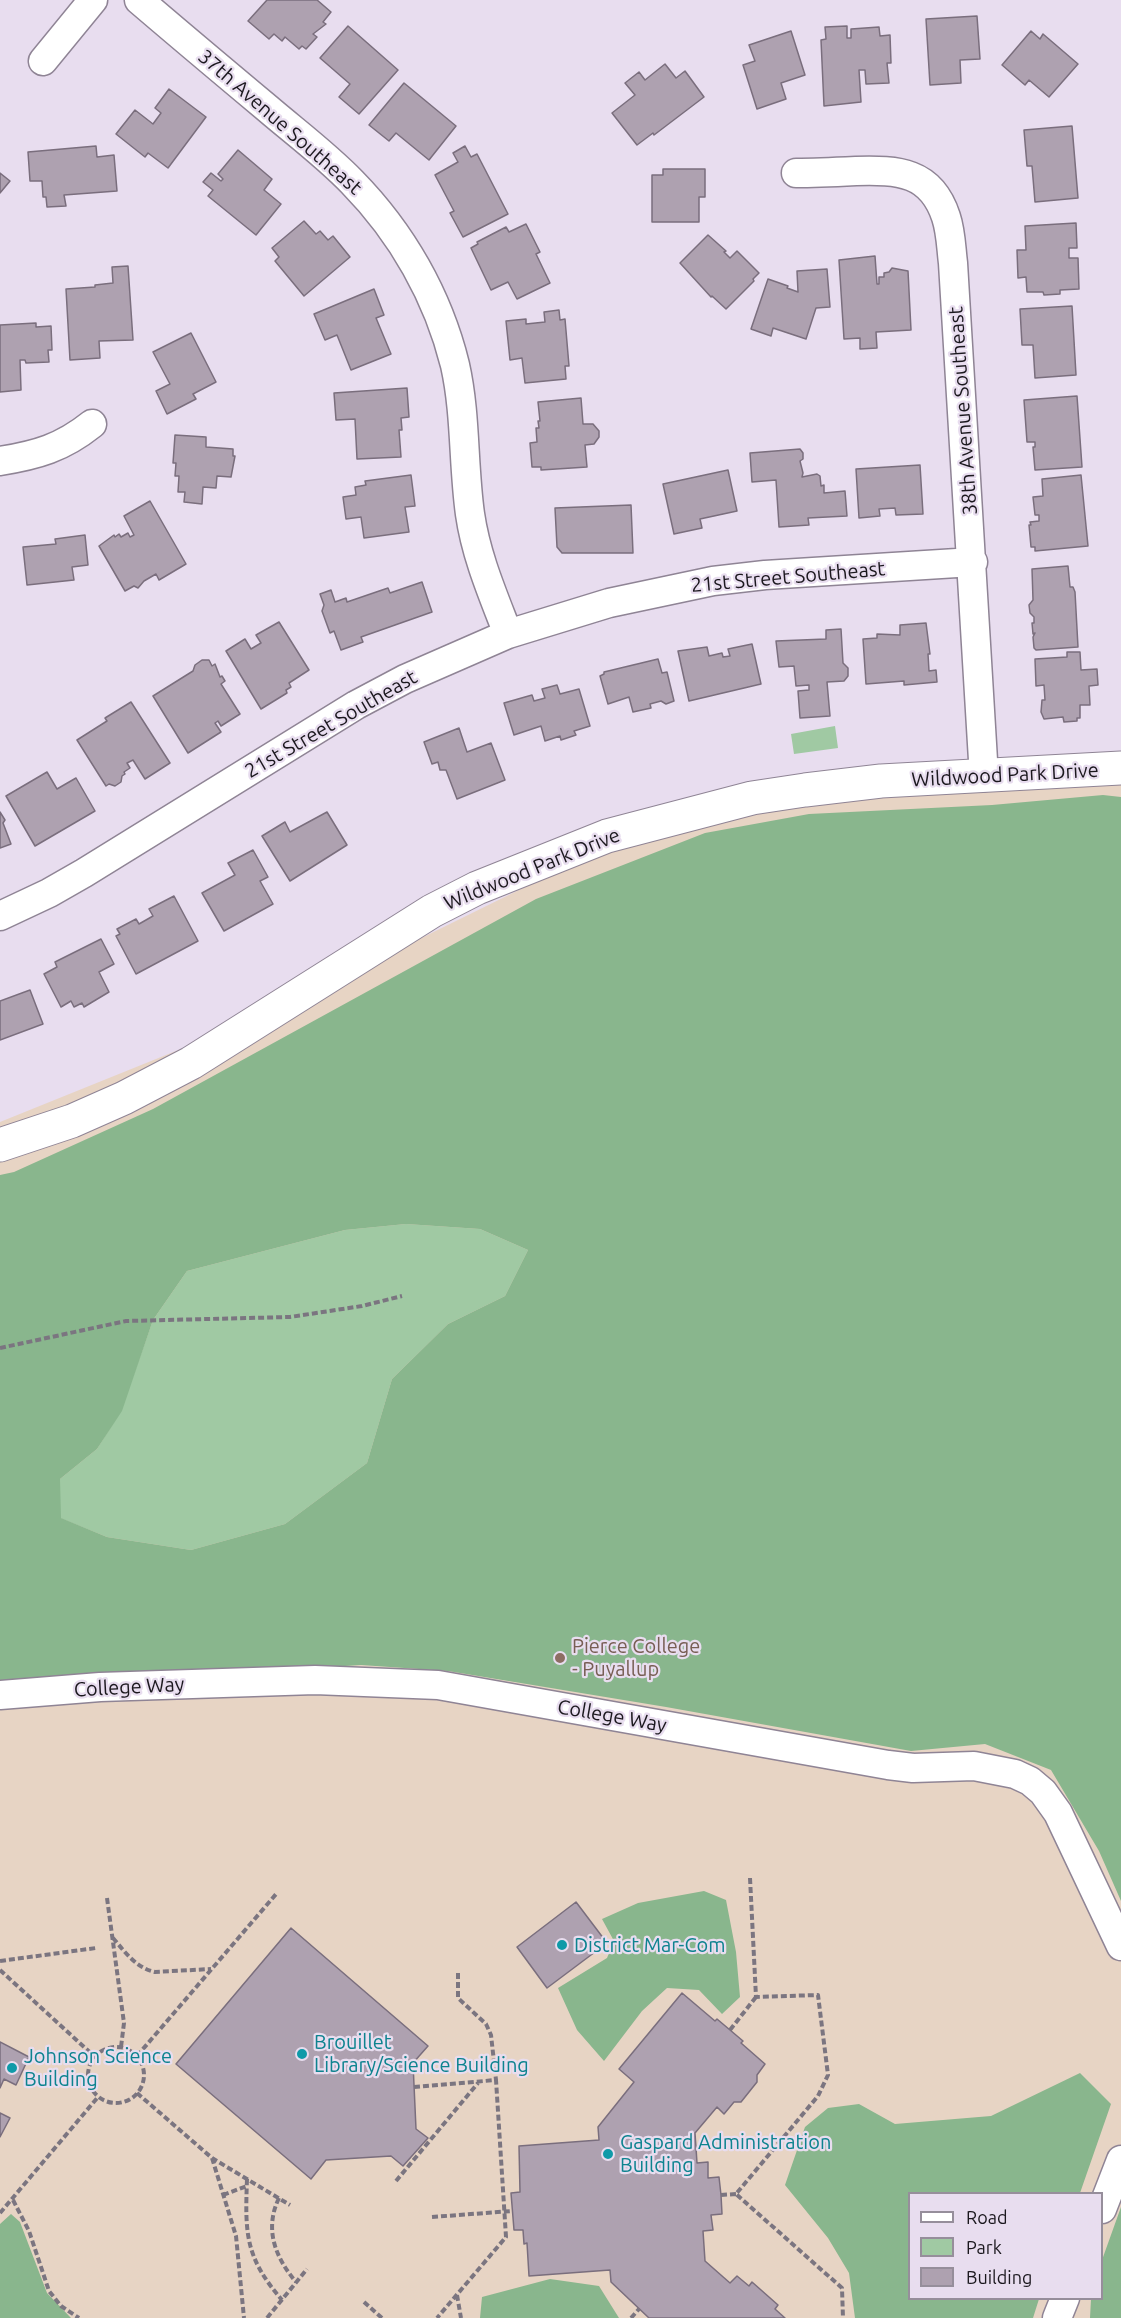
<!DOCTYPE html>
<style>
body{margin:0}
#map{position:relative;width:1121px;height:2318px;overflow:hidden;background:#e8ddef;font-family:Ubuntu,sans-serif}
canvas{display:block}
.legend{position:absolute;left:908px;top:2192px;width:195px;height:108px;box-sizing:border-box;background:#e8ddef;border:2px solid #968e9b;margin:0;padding:8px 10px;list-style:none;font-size:18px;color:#1b181e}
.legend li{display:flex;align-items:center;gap:12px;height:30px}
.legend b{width:30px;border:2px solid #968e9b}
</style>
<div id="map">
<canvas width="1121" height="2318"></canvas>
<ul class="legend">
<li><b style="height:8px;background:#fff"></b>Road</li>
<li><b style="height:16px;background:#a0c9a3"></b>Park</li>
<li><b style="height:16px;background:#aea1b0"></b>Building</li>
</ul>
</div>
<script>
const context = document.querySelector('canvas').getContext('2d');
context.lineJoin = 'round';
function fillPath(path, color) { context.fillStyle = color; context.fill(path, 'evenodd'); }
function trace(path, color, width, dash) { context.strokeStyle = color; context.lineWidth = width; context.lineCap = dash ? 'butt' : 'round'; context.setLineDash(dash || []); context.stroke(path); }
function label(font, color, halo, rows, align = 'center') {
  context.font = font + ' Ubuntu,sans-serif'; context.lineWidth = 4.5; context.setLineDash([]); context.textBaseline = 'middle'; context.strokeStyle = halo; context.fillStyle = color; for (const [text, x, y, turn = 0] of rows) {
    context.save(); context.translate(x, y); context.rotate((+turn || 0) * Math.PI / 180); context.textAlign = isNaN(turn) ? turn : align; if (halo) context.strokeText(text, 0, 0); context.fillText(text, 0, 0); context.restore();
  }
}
const education = new Path2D(`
 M 1121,771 L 1121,2318 L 0,2318 L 0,1122 L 265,1015 L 659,821 ZM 910,2194 L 1102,2194 L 1102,2298 L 910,2298 Z`);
const green = new Path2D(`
 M 835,726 L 838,748 L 794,754 L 791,734 Z
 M 406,1224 L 480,1229 L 528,1250 L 505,1296 L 448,1324 L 392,1379 L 367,1463 L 285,1524 L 191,1550 L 107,1537 L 60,1518 L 60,1479 L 97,1449 L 121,1411 L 153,1320 L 187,1271 L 345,1230 Z`);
const forest = new Path2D(`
 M 1103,795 L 1121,797 L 1121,1901 L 1099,1851 L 1051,1770 L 985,1744 L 911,1751 L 666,1707 L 448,1671 L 361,1665 L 235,1673 L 0,1681 L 0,1175 L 14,1172 L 153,1109 L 536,899 L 705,833 L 809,814 L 992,805 ZM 406,1224 L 480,1229 L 528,1250 L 505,1296 L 448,1324 L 392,1379 L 367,1463 L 285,1524 L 191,1550 L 107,1537 L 61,1518 L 60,1479 L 97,1449 L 122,1411 L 153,1320 L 187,1271 L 345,1230 Z
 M 704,1891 L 726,1900 L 736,1952 L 740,1997 L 722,2014 L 699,1990 L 667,1988 L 642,2011 L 604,2061 L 577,2030 L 558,1988 L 607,1958 L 614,1941 L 602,1919 L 638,1903 Z
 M 1080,2073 L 1111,2104 L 1080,2193 L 910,2194 L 910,2298 L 1039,2299 L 1033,2318 L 855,2318 L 849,2273 L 828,2238 L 785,2185 L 805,2127 L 828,2108 L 859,2104 L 895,2124 L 991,2116 Z
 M 1121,2207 L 1121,2318 L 1090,2318 L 1091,2299 L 1102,2298 L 1102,2260 Z
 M 11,2214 L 20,2222 L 47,2293 L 71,2318 L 0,2318 L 0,2224 Z
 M 550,2279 L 599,2286 L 619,2318 L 480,2318 L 482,2297 Z`);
const building = new Path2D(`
 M 267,0 L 317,0 L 331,12 L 323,22 L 326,24 L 313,34 L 317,37 L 306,49 L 302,46 L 299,49 L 285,37 L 282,41 L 274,34 L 269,39 L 248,21 Z
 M 977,16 L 980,59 L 960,60 L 961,83 L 930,85 L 926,19 Z
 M 348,26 L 398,70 L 359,114 L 339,97 L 350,84 L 320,58 Z
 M 847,26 L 847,38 L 851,38 L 851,29 L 879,27 L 880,36 L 890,35 L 891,63 L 887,63 L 889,83 L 866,84 L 865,70 L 859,70 L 861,102 L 824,106 L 821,40 L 826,39 L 825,27 Z
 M 791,31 L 805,75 L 781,83 L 786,99 L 757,109 L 743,65 L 755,61 L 749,45 Z
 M 1031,31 L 1040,39 L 1043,34 L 1078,64 L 1049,97 L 1029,80 L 1025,85 L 1002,65 Z
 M 665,64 L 676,78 L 685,71 L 704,97 L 654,135 L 653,133 L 637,145 L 612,113 L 635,95 L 625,83 L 639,72 L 645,80 Z
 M 404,83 L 456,126 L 429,160 L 396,133 L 389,141 L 369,125 Z
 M 169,89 L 206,117 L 168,168 L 148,153 L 145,157 L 116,134 L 135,110 L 153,124 L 161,113 L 155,108 Z
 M 1072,126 L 1078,198 L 1035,202 L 1032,166 L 1027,166 L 1024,130 Z
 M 96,146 L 97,157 L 114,155 L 117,191 L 64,195 L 66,206 L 47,207 L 46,197 L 43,197 L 42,181 L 30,181 L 28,152 Z
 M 465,146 L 471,157 L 477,154 L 508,214 L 463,237 L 450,213 L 454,211 L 435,175 L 458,162 L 453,153 Z
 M 238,150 L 272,179 L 264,190 L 281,204 L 256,235 L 208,196 L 213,190 L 203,182 L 211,173 L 221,181 L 223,179 L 218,174 Z
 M 663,169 L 705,169 L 705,197 L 699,197 L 699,222 L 652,222 L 652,175 L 663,175 Z
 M 0,173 L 10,181 L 0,193 Z
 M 304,221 L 316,234 L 320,231 L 328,240 L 333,236 L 350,257 L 304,296 L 275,261 L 279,257 L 272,248 Z
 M 1076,223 L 1077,248 L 1069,248 L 1069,258 L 1078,258 L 1079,289 L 1060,290 L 1060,294 L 1044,295 L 1043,292 L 1027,292 L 1026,277 L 1018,278 L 1017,250 L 1026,250 L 1025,226 Z
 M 526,224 L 540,252 L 536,254 L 550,283 L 517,299 L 508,282 L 491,290 L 471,248 L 478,244 L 477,242 L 506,227 L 509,232 Z
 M 708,235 L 726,251 L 724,252 L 730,258 L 737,251 L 759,273 L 753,279 L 754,281 L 726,309 L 712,296 L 711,297 L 680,263 Z
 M 875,256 L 877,284 L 879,284 L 879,277 L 884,277 L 884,273 L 889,272 L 892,268 L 908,271 L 911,330 L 876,332 L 877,348 L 860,349 L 860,338 L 844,339 L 839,260 Z
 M 128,266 L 133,340 L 99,341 L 100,358 L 70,360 L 66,289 L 95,287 L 95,285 L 113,283 L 112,267 Z
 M 827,269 L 830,307 L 816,308 L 806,339 L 773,328 L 771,336 L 751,329 L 768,279 L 788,286 L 787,288 L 798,292 L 797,271 Z
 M 374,289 L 384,315 L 376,318 L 391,354 L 351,370 L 337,335 L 325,340 L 314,314 Z
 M 1072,306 L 1076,375 L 1035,378 L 1033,345 L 1022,345 L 1020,309 Z
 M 559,310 L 560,320 L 565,319 L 569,366 L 565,366 L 566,379 L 525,383 L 522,358 L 510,360 L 506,321 L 526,319 L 526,324 L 545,322 L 544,312 Z
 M 36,323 L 36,327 L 51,326 L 52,350 L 48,350 L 49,362 L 26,363 L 25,360 L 20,360 L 21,390 L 0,392 L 0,325 Z
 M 191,333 L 216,382 L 193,394 L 196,399 L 167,414 L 156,391 L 170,384 L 153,352 Z
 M 407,388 L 409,417 L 401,418 L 402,430 L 399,430 L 401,457 L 357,459 L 355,419 L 336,420 L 334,393 Z
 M 1077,396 L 1082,467 L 1035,470 L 1033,447 L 1035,447 L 1035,442 L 1027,442 L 1024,400 Z
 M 581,398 L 583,424 L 593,424 L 599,431 L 599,437 L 594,444 L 585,445 L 587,467 L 541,470 L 541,467 L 532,467 L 530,443 L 537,442 L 536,428 L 539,428 L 538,421 L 540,421 L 538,402 Z
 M 175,435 L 206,437 L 206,447 L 233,449 L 233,456 L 235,456 L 231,477 L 217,476 L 216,488 L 203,487 L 202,504 L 184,502 L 185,492 L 178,492 L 179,476 L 175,476 L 176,463 L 173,463 Z
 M 800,449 L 803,453 L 803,459 L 800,461 L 803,473 L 802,477 L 817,474 L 820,476 L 821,486 L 824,485 L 824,493 L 845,491 L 847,516 L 808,518 L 809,525 L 779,527 L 776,480 L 752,482 L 750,453 Z
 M 920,465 L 923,514 L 896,515 L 895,508 L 879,509 L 880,516 L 859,518 L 856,469 Z
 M 728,470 L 737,511 L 700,519 L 702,528 L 674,534 L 663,484 Z
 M 411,475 L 415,506 L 405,507 L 409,532 L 364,538 L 361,517 L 346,519 L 343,497 L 356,495 L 355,487 L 366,485 L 365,481 Z
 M 1081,475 L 1088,546 L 1035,551 L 1035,547 L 1031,547 L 1029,525 L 1031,525 L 1030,522 L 1039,521 L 1039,515 L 1035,515 L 1033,497 L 1043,496 L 1042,479 Z
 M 150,501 L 186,564 L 159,580 L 156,574 L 144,581 L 138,588 L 134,586 L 125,591 L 99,546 L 114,535 L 115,537 L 119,534 L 121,537 L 128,533 L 130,537 L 134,535 L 124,516 Z
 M 631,505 L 633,553 L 562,553 L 557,547 L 555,508 Z
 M 85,535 L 88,565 L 72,567 L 74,580 L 27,585 L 23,547 L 56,544 L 55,539 Z
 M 1068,566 L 1070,587 L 1073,587 L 1075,592 L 1078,647 L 1036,650 L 1034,648 L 1033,637 L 1035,633 L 1033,634 L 1032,623 L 1034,623 L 1034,617 L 1030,613 L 1029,605 L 1033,600 L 1032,569 Z
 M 422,582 L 432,612 L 361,637 L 363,642 L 341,650 L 334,631 L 330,633 L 322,611 L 324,605 L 320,594 L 331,590 L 335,602 L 346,598 L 347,602 L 388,588 L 390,593 Z
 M 279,622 L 309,670 L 289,683 L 291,687 L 286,690 L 287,693 L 261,709 L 226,651 L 245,639 L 251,649 L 261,643 L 256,635 Z
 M 926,623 L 930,654 L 928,654 L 929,671 L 936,670 L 937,682 L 904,685 L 904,681 L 866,684 L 863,639 L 877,638 L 877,634 L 900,635 L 900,625 Z
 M 841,629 L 843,663 L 848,668 L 848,676 L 844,681 L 827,682 L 830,716 L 800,718 L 798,691 L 809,690 L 809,685 L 796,686 L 794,666 L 779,667 L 776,641 L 826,639 L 826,630 Z
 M 752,644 L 761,684 L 689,701 L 678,651 L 707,647 L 709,656 L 722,653 L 723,657 L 730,656 L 728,649 Z
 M 1067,652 L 1080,652 L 1081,670 L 1097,669 L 1098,685 L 1089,686 L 1090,705 L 1080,705 L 1080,718 L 1077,718 L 1077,721 L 1064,722 L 1063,717 L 1044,719 L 1041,712 L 1042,700 L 1045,700 L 1044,685 L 1036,686 L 1035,659 L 1067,657 Z
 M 658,659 L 662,673 L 667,672 L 674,701 L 666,704 L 661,701 L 650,704 L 651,708 L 633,712 L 629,697 L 608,704 L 600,676 L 604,674 L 604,672 Z
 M 202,660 L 209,660 L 212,666 L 215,664 L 220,677 L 222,676 L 225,681 L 221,684 L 240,714 L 221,726 L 218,721 L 215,723 L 221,732 L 188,753 L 153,696 L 193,671 L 195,665 Z
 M 557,685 L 560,694 L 579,689 L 590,726 L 574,731 L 576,735 L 561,740 L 560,736 L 545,741 L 541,726 L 514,735 L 504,703 L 532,695 L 534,701 L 545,698 L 542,689 Z
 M 131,702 L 170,763 L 145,779 L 133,760 L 127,763 L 130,768 L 124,772 L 125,774 L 122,776 L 121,782 L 115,786 L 109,784 L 106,786 L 77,740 L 107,721 L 105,718 Z
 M 459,728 L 467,752 L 491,743 L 505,780 L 457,799 L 446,770 L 440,770 L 438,762 L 432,764 L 424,742 Z
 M 47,772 L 57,789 L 76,778 L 95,811 L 35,846 L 6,796 Z
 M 0,812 L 5,820 L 3,823 L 11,844 L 0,848 Z
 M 327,812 L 347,845 L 290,881 L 262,836 L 285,822 L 290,832 Z
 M 253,850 L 268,877 L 260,881 L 273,904 L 224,931 L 202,893 L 235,875 L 228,863 Z
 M 174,896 L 198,941 L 136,974 L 116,936 L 120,934 L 117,929 L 136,919 L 139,924 L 153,916 L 149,909 Z
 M 101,939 L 114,964 L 99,972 L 109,992 L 84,1007 L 82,1003 L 74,1007 L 71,1001 L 61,1007 L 44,974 L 57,967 L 55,962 Z
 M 30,990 L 43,1024 L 0,1040 L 0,1001 Z
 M 576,1902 L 607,1943 L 547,1988 L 517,1947 Z
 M 291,1928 L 428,2046 L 413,2063 L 416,2129 L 428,2138 L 403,2166 L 391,2156 L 326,2160 L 311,2179 L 176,2064 Z
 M 682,1993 L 715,2021 L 717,2019 L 743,2041 L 741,2043 L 765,2064 L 757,2075 L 757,2082 L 741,2102 L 734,2102 L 724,2114 L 717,2107 L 695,2133 L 697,2163 L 708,2162 L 708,2178 L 719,2177 L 721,2195 L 722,2214 L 711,2215 L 713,2230 L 703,2231 L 705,2261 L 730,2283 L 737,2276 L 749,2286 L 752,2282 L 778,2305 L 775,2309 L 785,2318 L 649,2318 L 611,2282 L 610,2270 L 529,2276 L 527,2243 L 524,2244 L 523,2230 L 514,2230 L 511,2193 L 520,2192 L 519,2146 L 599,2140 L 598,2127 L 634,2082 L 619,2069 Z
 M 0,2042 L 29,2057 L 16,2085 L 4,2079 L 0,2088 Z
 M 0,2113 L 10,2118 L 0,2137 Z`);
const path = new Path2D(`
 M 0,1348 L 126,1321 L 290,1317 L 362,1306 L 402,1296
 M 750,1878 L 756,1997 L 818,1995 L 828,2075 L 818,2096 L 736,2194 L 842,2288 L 843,2318
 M 107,1898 L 124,2023 L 121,2047
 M 113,1938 C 125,1952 136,1968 155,1972 L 211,1969
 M 0,1961 L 96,1948
 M 0,1970 L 95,2057
 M 458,1973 L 458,1998 L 486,2024 L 491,2035 L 496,2080
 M 730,2030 L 756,1997
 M88 2075a28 28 0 1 1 56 0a28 28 0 1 1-56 0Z
 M 137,2056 L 277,1893
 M 414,2087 L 496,2080 L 506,2237 L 437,2318
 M 137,2093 L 212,2158 L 290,2205
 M 212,2158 L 236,2236 L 244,2318
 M 247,2179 C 245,2234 245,2257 282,2300
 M 396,2181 L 478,2083
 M 223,2195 L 247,2186
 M 721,2195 L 736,2194
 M 279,2198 C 264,2229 275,2257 296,2282
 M 13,2200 L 29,2231 L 49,2291 L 61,2306 L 79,2318
 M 0,2213 L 98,2097
 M 432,2217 L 512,2211
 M 457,2295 L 461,2318
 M 364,2302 L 382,2318
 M 267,2318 L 307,2269
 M 631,2318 L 639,2309`);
const street = new Path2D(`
 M 139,0 C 181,36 224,72 267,108 C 295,132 326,155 352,182 C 402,233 438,296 455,365 C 466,414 463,464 470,514 C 476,556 493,595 508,634
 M 43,61 L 93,0
 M 796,173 C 816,173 836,172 856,171 C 898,170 931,171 946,217 C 951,232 951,247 953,263 L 984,777
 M 0,461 C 37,455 62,448 92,424
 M 0,916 L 49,893 L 84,873 L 356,705 L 405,679 L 508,634 L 609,603 L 713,581 L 765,575 L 973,562
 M 0,1695 L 100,1687 L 315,1680 L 438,1685 L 888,1765 L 913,1768 L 974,1766 L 1015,1774 L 1030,1781 L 1043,1792 L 1058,1813 L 1121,1946
 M 1102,2209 L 1121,2160
 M 1057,2318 L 1065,2298`);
const secondary = new Path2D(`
 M 0,1145 L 72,1121 L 124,1098 L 191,1063 L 432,911 L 477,888 L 607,836 L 752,798 L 805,790 L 881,781 L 1121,768`);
const markers = [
 [560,1658,6,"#8d6e63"],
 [562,1945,6,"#0f9aa8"],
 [302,2054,6,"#0f9aa8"],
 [12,2068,6,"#0f9aa8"],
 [608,2154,6,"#0f9aa8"]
];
const streetNames = [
 ["37th Avenue Southeast",280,122,41],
 ["38th Avenue Southeast",963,411,-94],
 ["21st Street Southeast",788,577,-5],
 ["21st Street Southeast",331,724,-30],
 ["Wildwood Park Drive",1005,775,-3],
 ["Wildwood Park Drive",532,869,-22],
 ["College Way",129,1687,-3],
 ["College Way",612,1716,10]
];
const educationNames = [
 ["Pierce College",572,1646],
 ["- Puyallup",572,1669]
];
const cultureNames = [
 ["District Mar-Com",574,1945],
 ["Brouillet",314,2042],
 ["Library/Science Building",314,2065],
 ["Johnson Science",24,2056],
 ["Building",24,2079],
 ["Gaspard Administration",620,2142],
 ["Building",620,2165]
];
fillPath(education, '#e7d4c4');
fillPath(green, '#a0c9a3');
fillPath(forest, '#89b68d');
fillPath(building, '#aea1b0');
trace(building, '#7a6e7d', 1.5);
trace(street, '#8f8495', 31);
trace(secondary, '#8f8495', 35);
trace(path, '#7b7580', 4, [6, 3]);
trace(street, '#fff', 28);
trace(secondary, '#fff', 33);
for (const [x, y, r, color] of markers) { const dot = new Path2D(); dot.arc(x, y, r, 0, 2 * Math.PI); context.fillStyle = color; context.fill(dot); trace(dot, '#e8ddef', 2); }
label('20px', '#1b181e', '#e8ddef', streetNames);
label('20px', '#785e54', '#e8ddef', educationNames, 'left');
label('20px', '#0d838f', '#e8ddef', cultureNames, 'left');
</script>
